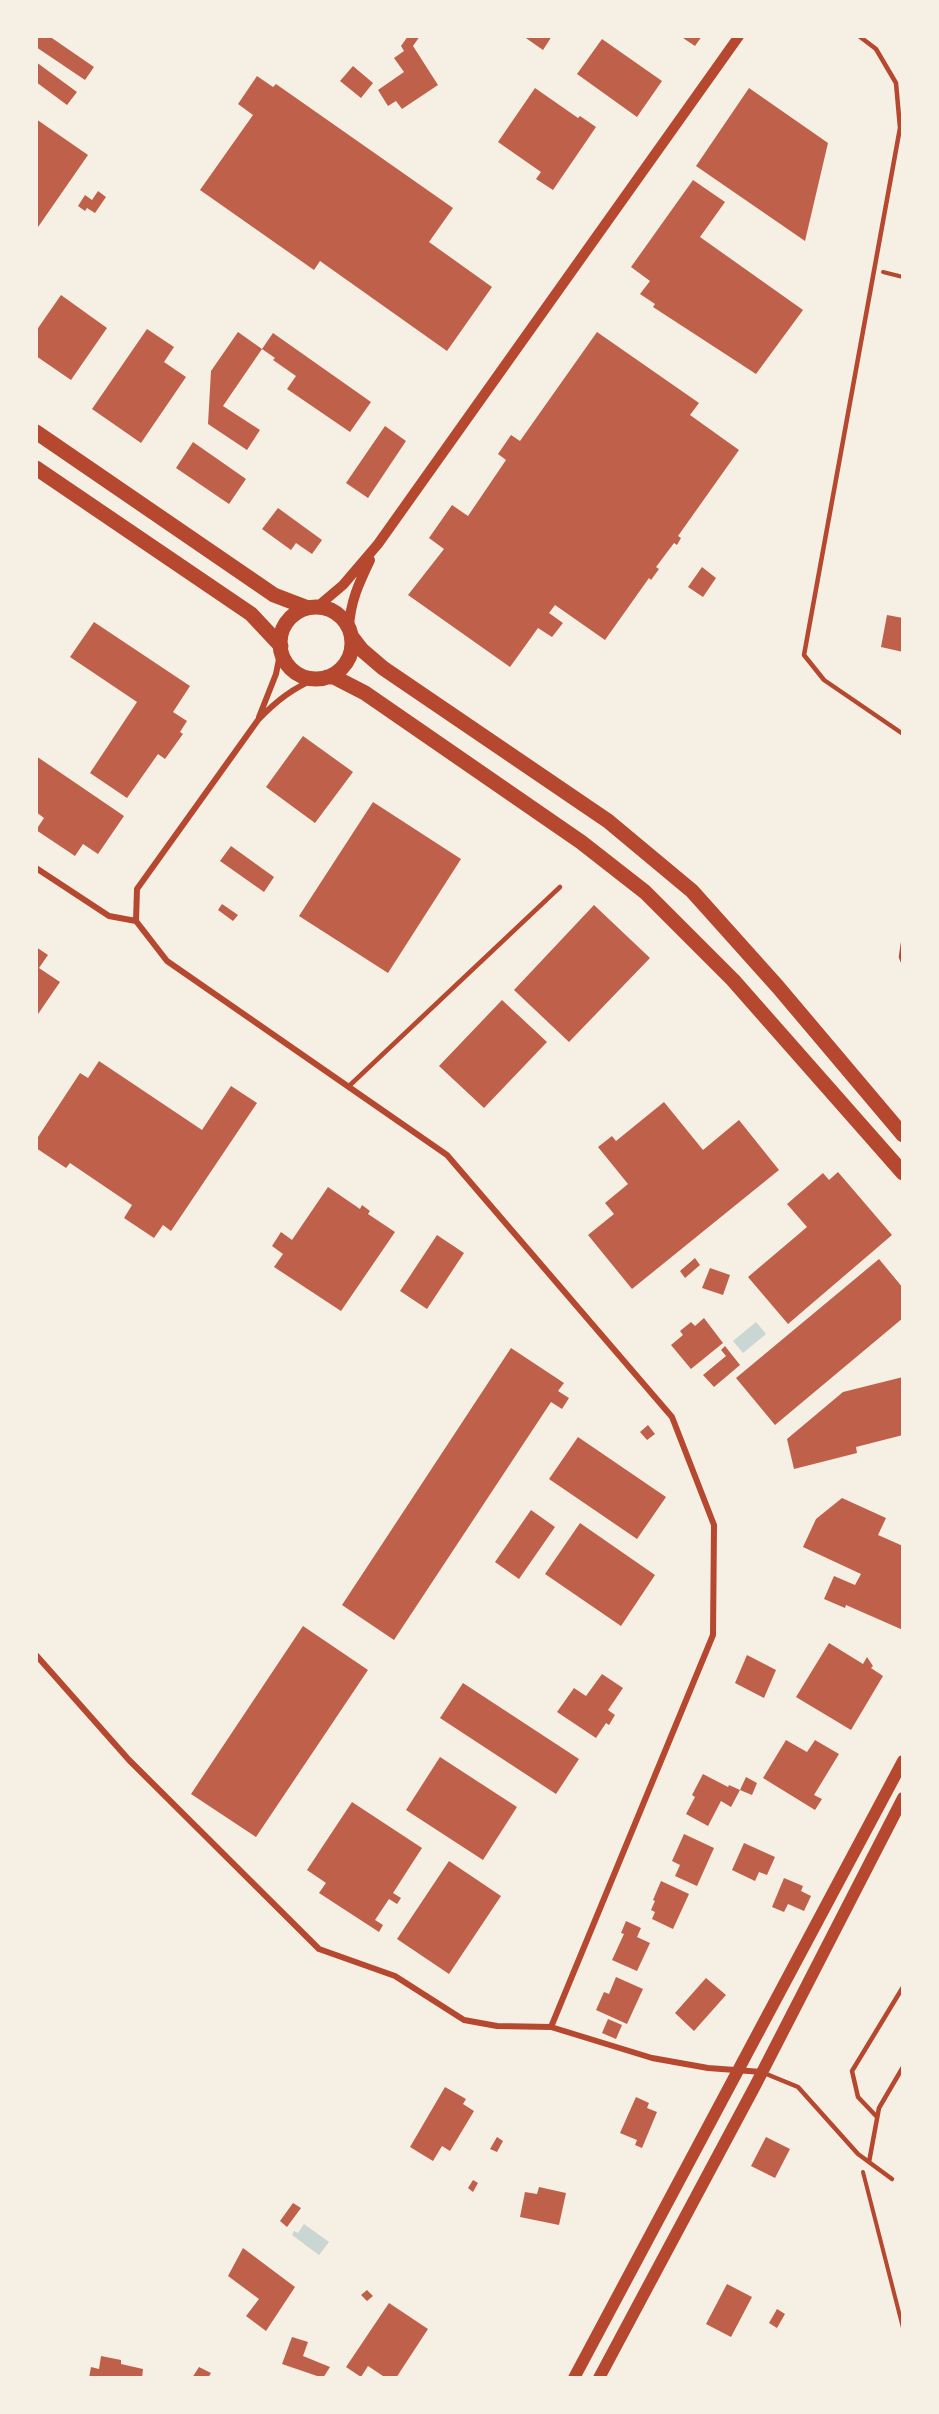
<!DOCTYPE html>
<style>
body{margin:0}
#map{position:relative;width:939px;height:2414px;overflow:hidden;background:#f6efe4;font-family:"Public Sans",sans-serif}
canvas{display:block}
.frame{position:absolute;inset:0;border:38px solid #f6efe4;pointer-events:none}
</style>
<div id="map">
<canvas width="939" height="2414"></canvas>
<div class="frame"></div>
</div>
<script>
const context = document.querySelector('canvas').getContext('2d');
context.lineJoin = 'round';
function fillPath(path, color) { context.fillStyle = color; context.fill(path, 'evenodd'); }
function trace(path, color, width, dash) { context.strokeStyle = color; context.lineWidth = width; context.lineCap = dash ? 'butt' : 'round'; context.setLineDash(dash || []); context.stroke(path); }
const water = new Path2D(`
 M 756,1322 L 766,1334 L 743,1353 L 733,1341 Z
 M 304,2224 L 329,2242 L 319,2255 L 292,2235 L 294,2231 L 298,2233 Z`);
const building = new Path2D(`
 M 39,36 L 49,36 L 94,67 L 85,80 L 36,47 L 36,41 Z
 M 408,36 L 420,36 L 413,46 L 438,85 L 402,109 L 396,101 L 388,106 L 378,90 L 404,72 L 394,58 L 404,51 L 401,46 Z
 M 523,36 L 552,36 L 543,50 Z
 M 680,36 L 702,36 L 695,46 Z
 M 602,39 L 662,81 L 637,117 L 577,74 Z
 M 36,62 L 77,92 L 67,105 L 36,82 Z
 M 353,66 L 373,83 L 361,98 L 340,81 Z
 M 257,76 L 273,87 L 276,84 L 453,208 L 429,242 L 492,287 L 447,351 L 320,261 L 314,270 L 200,190 L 253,115 L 238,104 Z
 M 535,88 L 578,118 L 580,116 L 596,127 L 553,190 L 536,179 L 541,172 L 498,142 Z
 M 749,88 L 828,143 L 805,241 L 696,166 Z
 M 36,119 L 88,155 L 36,230 Z
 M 693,180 L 725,202 L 700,237 L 803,310 L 756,374 L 653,307 L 655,304 L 640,294 L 650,281 L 631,267 Z
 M 98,191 L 106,197 L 95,213 L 87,208 L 85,211 L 78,206 L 85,195 L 92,200 Z
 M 61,295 L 107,328 L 71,380 L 36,356 L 36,331 Z
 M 147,329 L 174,347 L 164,362 L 186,377 L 141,443 L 92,409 Z
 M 238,332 L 262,349 L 223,406 L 260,430 L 247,450 L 208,424 L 211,371 Z
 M 597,332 L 699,403 L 690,415 L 739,450 L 678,536 L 681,538 L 677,545 L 674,543 L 656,567 L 659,569 L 651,580 L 649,578 L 605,640 L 555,605 L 549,613 L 563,623 L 552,637 L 538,628 L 510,667 L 408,595 L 444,549 L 429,538 L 452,505 L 468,516 L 506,460 L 498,454 L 511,435 L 520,441 Z
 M 273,333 L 371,402 L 350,432 L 287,389 L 296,376 L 273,360 L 275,358 L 262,349 Z
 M 385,426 L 406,441 L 368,498 L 346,483 Z
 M 193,442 L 246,479 L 229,504 L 176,468 Z
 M 278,508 L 322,540 L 312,554 L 296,543 L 291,550 L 262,529 Z
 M 702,567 L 716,578 L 703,597 L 688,587 Z
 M 887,615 L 903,618 L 903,652 L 881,647 Z
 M 94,622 L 190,686 L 173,712 L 187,721 L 180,732 L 183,734 L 165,759 L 158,754 L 127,798 L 90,773 L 137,702 L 70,657 Z
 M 303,736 L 353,772 L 315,823 L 266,787 Z
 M 36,756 L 124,816 L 98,854 L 83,844 L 75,856 L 36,830 L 44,818 L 36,812 Z
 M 373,802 L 461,859 L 388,973 L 299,916 Z
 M 231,846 L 274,877 L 264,892 L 220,861 Z
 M 222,904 L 238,915 L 233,921 L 218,910 Z
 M 594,905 L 650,958 L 569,1042 L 514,990 Z
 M 36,947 L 48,955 L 39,968 L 60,982 L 36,1017 Z
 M 502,1000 L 547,1042 L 484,1108 L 439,1066 Z
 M 99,1061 L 202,1130 L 231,1086 L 257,1103 L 171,1231 L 163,1225 L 154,1238 L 124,1218 L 132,1205 L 70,1163 L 66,1168 L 36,1148 L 36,1140 L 80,1073 L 88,1078 Z
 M 664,1102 L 703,1150 L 739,1120 L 779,1170 L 632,1289 L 588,1235 L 614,1214 L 605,1203 L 628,1184 L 598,1147 L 612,1136 L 616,1141 Z
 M 838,1172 L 892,1235 L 788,1324 L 748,1277 L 807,1227 L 787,1204 L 823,1173 L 829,1180 Z
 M 328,1187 L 360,1209 L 362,1205 L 370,1211 L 368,1214 L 395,1232 L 341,1311 L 274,1267 L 283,1254 L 272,1246 L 281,1232 L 292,1240 Z
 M 437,1235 L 464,1253 L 427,1309 L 400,1291 Z
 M 695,1258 L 700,1265 L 685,1278 L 680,1271 Z
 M 879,1259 L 903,1288 L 903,1318 L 775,1425 L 736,1378 Z
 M 710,1268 L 730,1275 L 723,1295 L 702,1288 Z
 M 704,1318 L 723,1343 L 691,1369 L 671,1345 L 683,1335 L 680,1331 L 691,1322 L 695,1326 Z
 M 725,1346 L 740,1365 L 714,1387 L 703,1375 L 726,1356 L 721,1350 Z
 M 511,1348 L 564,1383 L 558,1391 L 569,1398 L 562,1409 L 551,1402 L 394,1640 L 342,1605 Z
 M 903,1377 L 903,1435 L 856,1447 L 857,1453 L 794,1469 L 787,1439 L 843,1392 Z
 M 648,1425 L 655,1434 L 647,1440 L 640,1432 Z
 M 578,1437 L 666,1497 L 637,1539 L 549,1479 Z
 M 842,1498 L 886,1518 L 878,1535 L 903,1546 L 903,1630 L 846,1605 L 845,1608 L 824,1599 L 834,1576 L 855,1585 L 861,1574 L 803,1547 L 816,1519 Z
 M 531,1510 L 555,1527 L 519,1579 L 495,1562 Z
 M 580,1523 L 655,1575 L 621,1626 L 545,1574 Z
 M 303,1626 L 368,1670 L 256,1837 L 191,1794 Z
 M 829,1643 L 863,1664 L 867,1657 L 873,1666 L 871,1668 L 883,1676 L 851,1730 L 796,1697 Z
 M 747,1655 L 776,1670 L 764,1698 L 735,1683 Z
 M 602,1674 L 623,1688 L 608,1710 L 615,1715 L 609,1725 L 606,1723 L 596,1738 L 557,1712 L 574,1688 L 586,1696 Z
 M 463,1683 L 579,1759 L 556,1794 L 440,1718 Z
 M 786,1740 L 807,1752 L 815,1740 L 839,1754 L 814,1795 L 822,1799 L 815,1810 L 763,1778 Z
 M 440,1757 L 517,1807 L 483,1860 L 406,1810 Z
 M 703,1774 L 728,1787 L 729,1785 L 740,1790 L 746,1777 L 757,1783 L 752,1795 L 740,1790 L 731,1807 L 721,1801 L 708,1826 L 686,1814 L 695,1797 L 692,1795 Z
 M 352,1802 L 422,1848 L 393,1893 L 401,1898 L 397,1904 L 389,1899 L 375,1920 L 383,1925 L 379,1932 L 319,1893 L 326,1883 L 307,1870 Z
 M 684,1834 L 714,1848 L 697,1886 L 675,1876 L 680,1865 L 672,1861 Z
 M 744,1843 L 775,1857 L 767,1875 L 759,1872 L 755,1881 L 732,1870 Z
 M 449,1861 L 501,1896 L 449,1974 L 397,1939 Z
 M 784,1878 L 803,1886 L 801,1891 L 811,1896 L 804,1911 L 788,1904 L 784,1912 L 772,1907 Z
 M 661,1881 L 689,1894 L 673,1929 L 652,1919 L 655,1912 L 651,1910 L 655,1901 L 653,1900 Z
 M 626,1921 L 641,1928 L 637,1937 L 650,1943 L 637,1971 L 612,1960 L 624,1934 L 621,1933 Z
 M 616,1977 L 643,1989 L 627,2024 L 596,2010 L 604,1992 L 609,1994 Z
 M 706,1978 L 726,1995 L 694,2031 L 675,2013 Z
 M 608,2019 L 622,2025 L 616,2039 L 602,2033 Z
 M 445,2087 L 466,2099 L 463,2104 L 474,2111 L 450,2151 L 442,2146 L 433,2161 L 410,2147 Z
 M 636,2097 L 649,2103 L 647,2108 L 657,2112 L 642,2148 L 635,2145 L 637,2140 L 620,2133 Z
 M 497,2137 L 503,2141 L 497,2152 L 490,2149 Z
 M 766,2137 L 790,2149 L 775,2178 L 751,2166 Z
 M 473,2180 L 478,2183 L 473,2192 L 468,2188 Z
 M 539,2187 L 566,2193 L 559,2225 L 520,2217 L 525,2192 L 537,2194 Z
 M 293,2203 L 301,2208 L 287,2227 L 280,2221 Z
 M 243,2248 L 295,2287 L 266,2331 L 246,2316 L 259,2299 L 228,2276 Z
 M 727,2284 L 752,2297 L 731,2337 L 706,2324 Z
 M 367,2290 L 373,2296 L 367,2301 L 361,2295 Z
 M 389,2303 L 428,2329 L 396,2378 L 386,2378 L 368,2366 L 361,2377 L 346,2367 Z
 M 777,2309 L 785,2314 L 777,2328 L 769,2323 Z
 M 292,2337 L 308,2342 L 303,2356 L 330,2367 L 323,2378 L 282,2364 Z
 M 101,2356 L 121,2360 L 121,2364 L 143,2369 L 142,2378 L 89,2378 L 91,2367 L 99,2369 Z
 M 199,2367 L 211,2373 L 208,2378 L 192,2378 Z`);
const path = new Path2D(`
 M 883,272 L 903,277
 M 863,2172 L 903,2328`);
const service = new Path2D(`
 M 859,36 L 876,49 L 896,83 L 900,128 L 804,655 L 824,680 L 903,734
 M 903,943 L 901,957 L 903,962
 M 348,1087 L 560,887
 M 764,2073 L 798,2087 L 858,2154 L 892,2179
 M 877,2117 L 858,2097 L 852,2071 L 903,1987
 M 869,2162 L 879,2108 L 903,2067`);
const minor = new Path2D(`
 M 317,678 C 293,688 276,701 258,720 L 137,889 L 136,921 L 167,961 L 447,1155 L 672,1417 L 714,1525 L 713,1635 L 551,2027
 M 259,717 L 276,674 L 281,649
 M 36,868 L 109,916 L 136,921
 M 36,1655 L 129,1760 L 319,1949 L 395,1976 L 464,2020 L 497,2026 L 551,2027 L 652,2058 L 708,2068 L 762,2072`);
const tertiary = new Path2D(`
 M 317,607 L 343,585 L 378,544 L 739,36
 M 349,628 C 350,602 359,583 370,560`);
const secondary = new Path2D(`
 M 574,2378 L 903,1761
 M 599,2378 L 755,2086 L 903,1798`);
const primary = new Path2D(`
 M 36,432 L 274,595 L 308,608
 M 36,468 L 251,614 L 281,646
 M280 643a36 36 0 1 1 72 0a36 36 0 1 1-72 0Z
 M 352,637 L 362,650 L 383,668 L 608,821 L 692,891 L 778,987 L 903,1135
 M 327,677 L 334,677 L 365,693 L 581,842 L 645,892 L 733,980 L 903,1173`);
fillPath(water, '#c9d6d2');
fillPath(building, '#bf614a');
trace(path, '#b5482f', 4);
trace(service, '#b5482f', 4.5);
trace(minor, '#b5482f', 6);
trace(tertiary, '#b5482f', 10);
trace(secondary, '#b5482f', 12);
trace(primary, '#b5482f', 15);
</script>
